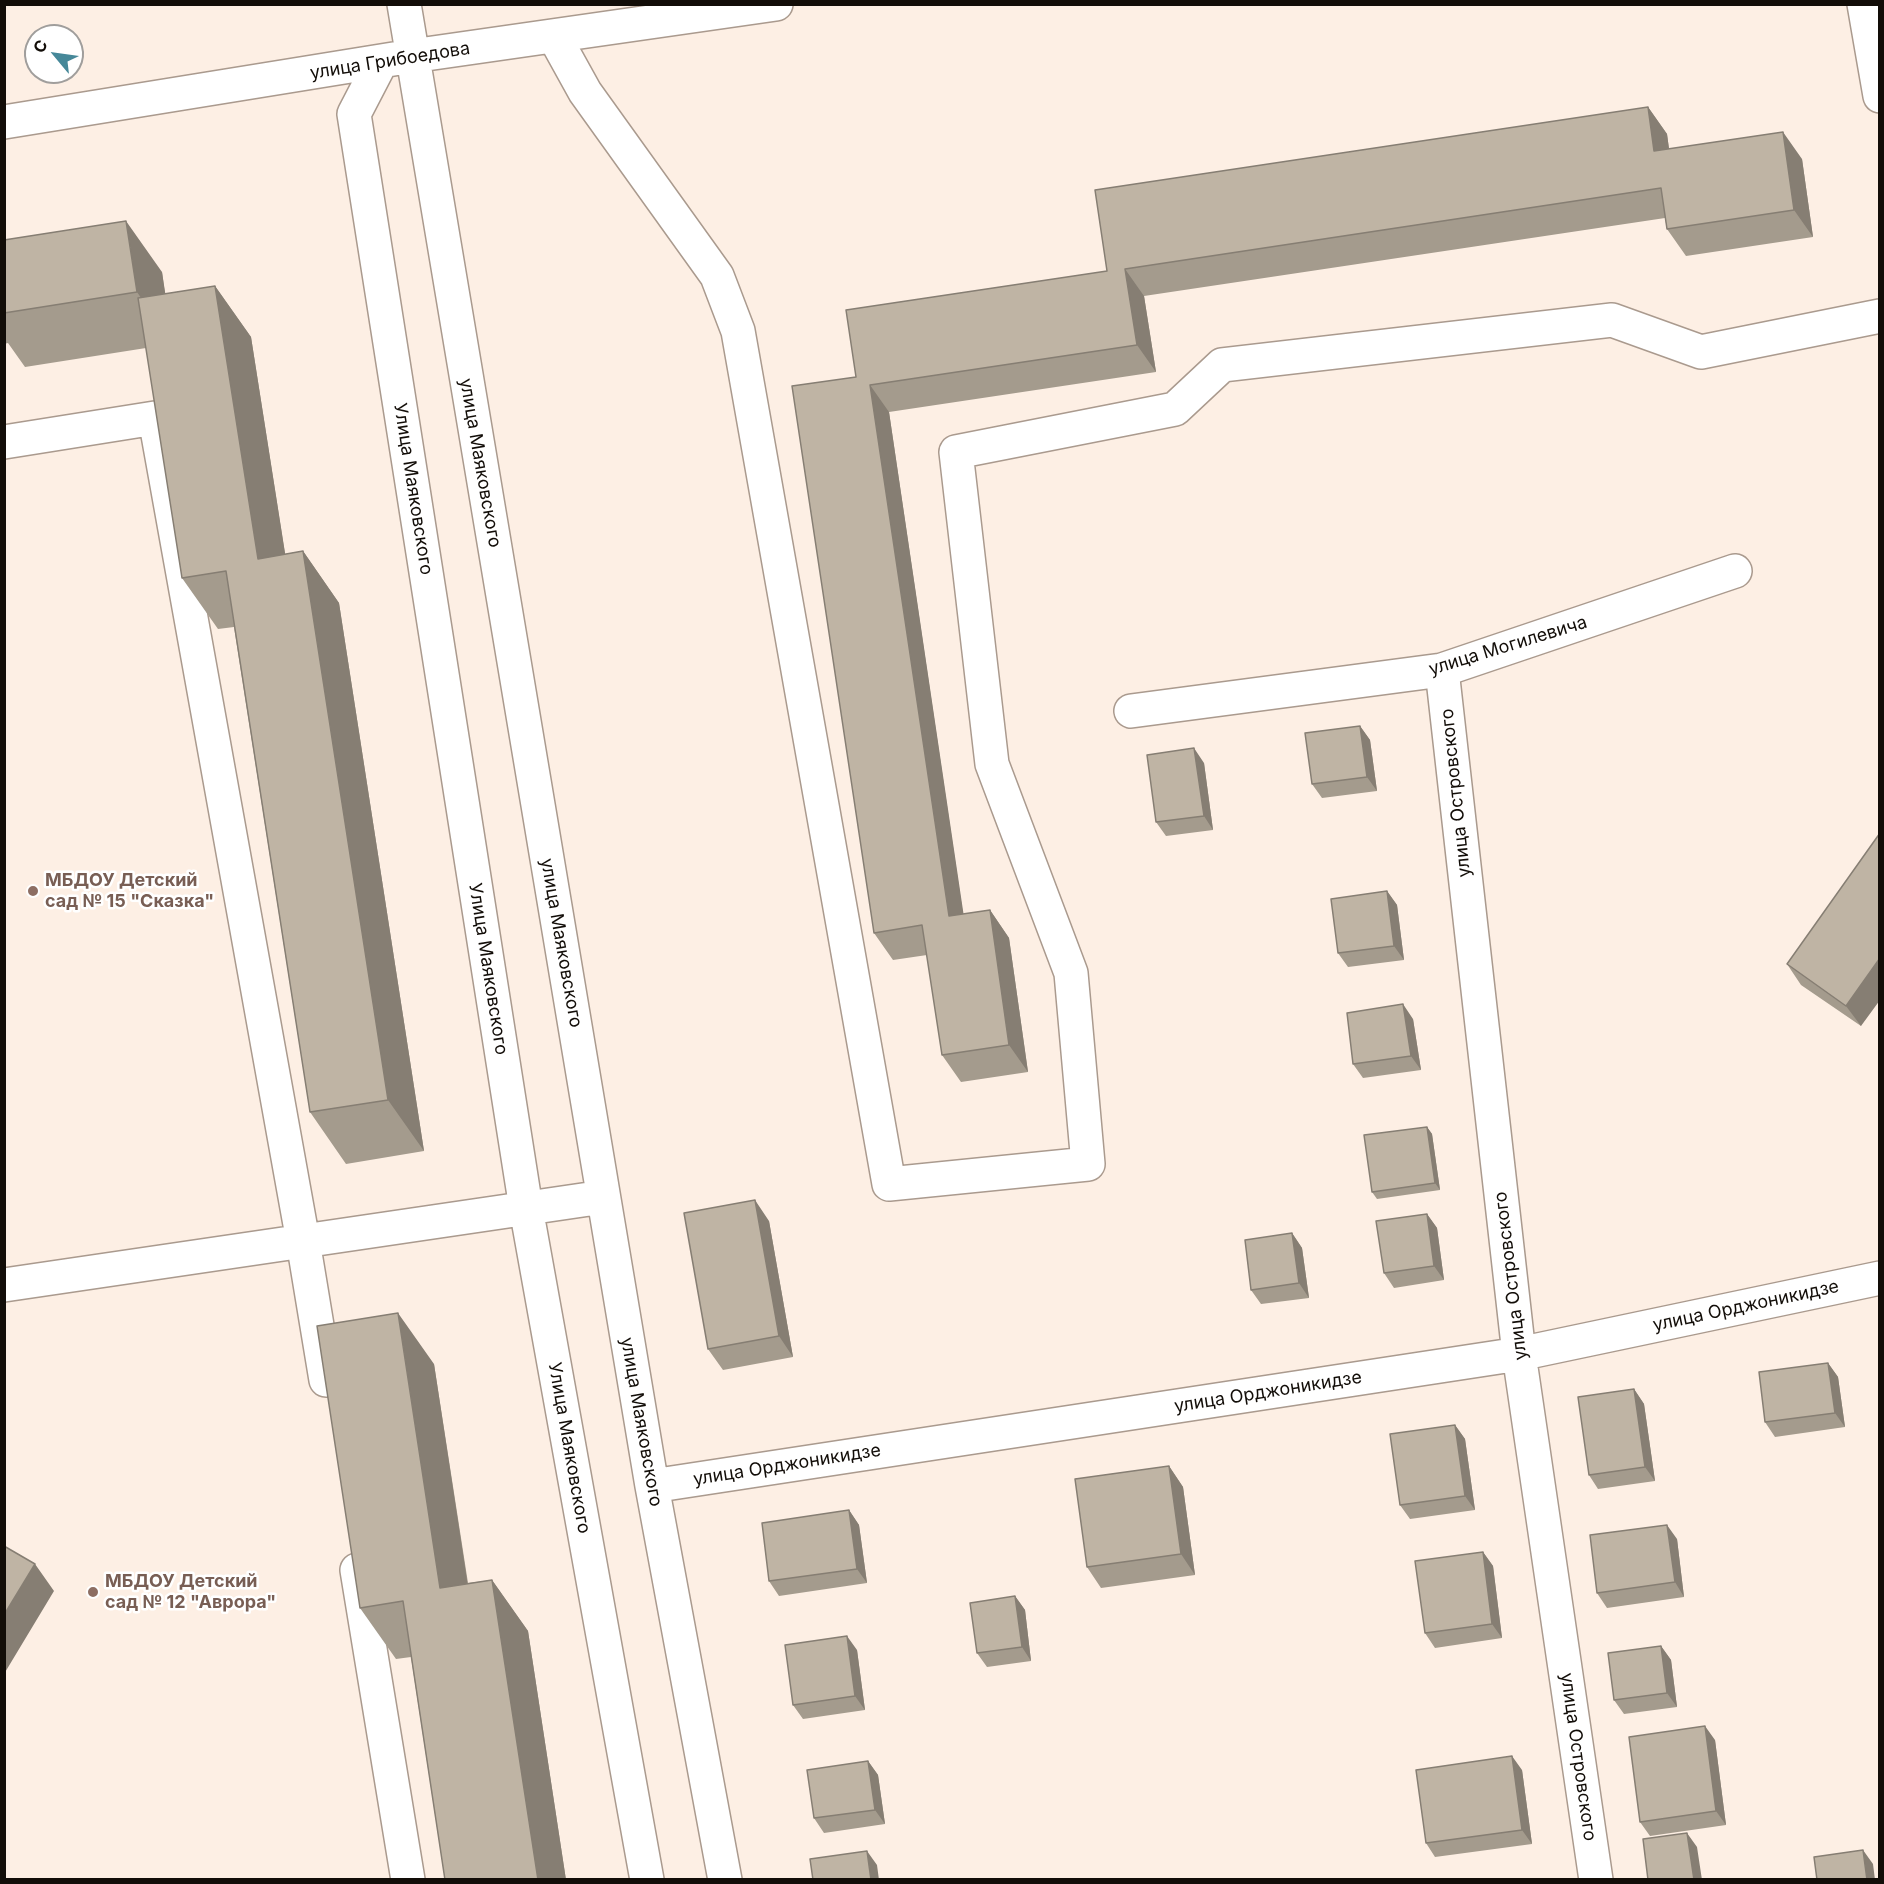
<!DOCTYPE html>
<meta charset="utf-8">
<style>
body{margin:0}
#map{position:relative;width:1884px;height:1884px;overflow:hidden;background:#fdefe4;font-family:Inter,sans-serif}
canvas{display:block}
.frame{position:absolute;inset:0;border:6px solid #120d08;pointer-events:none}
.north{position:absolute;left:24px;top:24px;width:60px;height:60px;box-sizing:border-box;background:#fff;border:2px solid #a09e9c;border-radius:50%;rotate:299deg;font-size:16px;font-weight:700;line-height:24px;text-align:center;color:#120d08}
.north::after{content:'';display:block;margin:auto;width:21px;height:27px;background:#468899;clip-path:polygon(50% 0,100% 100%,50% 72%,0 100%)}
</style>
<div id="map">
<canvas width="1884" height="1884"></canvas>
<div class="frame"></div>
<div class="north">С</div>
</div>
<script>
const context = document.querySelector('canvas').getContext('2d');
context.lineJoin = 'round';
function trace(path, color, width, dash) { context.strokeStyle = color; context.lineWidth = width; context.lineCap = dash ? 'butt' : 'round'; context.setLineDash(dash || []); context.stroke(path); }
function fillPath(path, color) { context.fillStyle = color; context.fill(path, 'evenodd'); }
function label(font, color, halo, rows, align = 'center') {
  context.font = font + ' Inter,sans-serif'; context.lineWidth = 5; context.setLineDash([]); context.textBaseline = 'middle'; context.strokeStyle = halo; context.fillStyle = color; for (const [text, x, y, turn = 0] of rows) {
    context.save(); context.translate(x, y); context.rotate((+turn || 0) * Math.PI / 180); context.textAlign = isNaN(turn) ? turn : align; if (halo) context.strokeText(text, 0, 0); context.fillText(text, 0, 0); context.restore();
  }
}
const minor = new Path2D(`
 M 404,4 L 652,1486 L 725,1880
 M 1864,4 L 1880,96
 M 554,36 L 585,92 L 717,276 L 738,331 L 889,1184 L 1088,1164 L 1071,973 L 992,764 L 956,452 L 1175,409 L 1222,365 L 1612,320 L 1701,352 L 1880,316
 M 381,62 L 354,114 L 526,1208 L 647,1880
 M 4,122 L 412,56 L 776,4
 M 4,442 L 155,418 L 303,1241 L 326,1380
 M 1442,670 L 1519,1354 L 1596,1880
 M 1131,711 L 1442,670 L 1735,571
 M 4,1285 L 603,1197
 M 652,1486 L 1519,1354 L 1880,1278
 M 357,1570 L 408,1880`);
const wall = new Path2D(`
 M 1648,107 L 1667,134 L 1669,149 L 1802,159 L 1813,237 L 1686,256 L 1667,229 L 1665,218 L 1144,296 L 1156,372 L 889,412 L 963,914 L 990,910 L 1009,938 L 1028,1072 L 961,1082 L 942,1055 L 927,955 L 893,960 L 874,933 L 856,377 L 1107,271 Z
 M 4,240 L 162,272 L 165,294 L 215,286 L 251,337 L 285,554 L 303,551 L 339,603 L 424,1151 L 346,1164 L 310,1112 L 234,627 L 218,629 L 182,578 L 146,348 L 25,367 L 8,343 L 4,344 Z
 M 1360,726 L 1370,740 L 1377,791 L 1322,798 L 1312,784 Z
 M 1204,763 L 1213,830 L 1166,836 L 1156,822 Z
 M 1880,833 L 1861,1026 L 1801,985 L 1787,964 Z
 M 1387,891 L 1397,905 L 1404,960 L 1348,967 L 1338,953 Z
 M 1413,1019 L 1421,1070 L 1363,1078 L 1353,1064 Z
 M 1427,1127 L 1432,1134 L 1440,1190 L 1377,1199 L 1372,1192 Z
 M 1427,1214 L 1437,1228 L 1444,1280 L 1394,1288 L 1384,1273 Z
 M 769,1221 L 793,1357 L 723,1370 L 708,1349 Z
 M 1292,1233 L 1302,1248 L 1309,1298 L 1261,1304 L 1251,1290 Z
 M 1828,1363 L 1838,1377 L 1845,1427 L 1775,1437 L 1765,1422 Z
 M 434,1364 L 468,1583 L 492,1580 L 528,1631 L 566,1880 L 445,1880 L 411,1657 L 396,1659 L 360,1608 Z
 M 1634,1389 L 1644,1404 L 1655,1481 L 1598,1489 L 1589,1475 Z
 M 1455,1425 L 1465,1439 L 1475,1510 L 1410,1519 L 1400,1505 Z
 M 1169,1466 L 1183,1487 L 1195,1575 L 1101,1588 L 1087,1567 Z
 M 849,1510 L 859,1525 L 867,1583 L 779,1596 L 769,1581 Z
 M 1677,1539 L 1684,1597 L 1607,1608 L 1597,1593 Z
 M 1483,1552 L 1493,1566 L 1502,1638 L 1435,1648 L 1425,1633 Z
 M 1015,1596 L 1025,1610 L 1031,1661 L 987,1667 L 977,1653 Z
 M 1661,1646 L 1671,1660 L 1677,1707 L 1624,1714 L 1614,1700 Z
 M 857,1650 L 865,1710 L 803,1719 L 793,1705 Z
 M 1715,1740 L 1726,1825 L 1650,1836 L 1640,1822 Z
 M 868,1761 L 878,1775 L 885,1824 L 824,1833 L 814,1818 Z
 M 1522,1770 L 1532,1844 L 1435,1857 L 1426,1843 Z`);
const shadedWall = new Path2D(`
 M 1648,107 L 1667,134 L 1673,178 L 1654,151 Z
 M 1783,132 L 1802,159 L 1813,237 L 1794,210 Z
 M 126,221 L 162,272 L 173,344 L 137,292 Z
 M 1125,269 L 1144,296 L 1156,372 L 1137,345 Z
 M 215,286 L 251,337 L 294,610 L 258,559 Z
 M 870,385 L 889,412 L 968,944 L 949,916 Z
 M 303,551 L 339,603 L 424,1151 L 388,1100 Z
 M 1360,726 L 1370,740 L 1377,791 L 1367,777 Z
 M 1194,748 L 1204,763 L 1213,830 L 1204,816 Z
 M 1387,891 L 1397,905 L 1404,960 L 1394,946 Z
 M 990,910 L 1009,938 L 1028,1072 L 1009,1045 Z
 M 1880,958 L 1880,1000 L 1861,1026 L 1846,1006 Z
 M 1403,1004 L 1413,1019 L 1421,1070 L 1411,1056 Z
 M 1427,1127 L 1432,1134 L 1440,1190 L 1435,1183 Z
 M 755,1200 L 769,1221 L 793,1357 L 779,1336 Z
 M 1427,1214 L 1437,1228 L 1444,1280 L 1434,1266 Z
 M 1292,1233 L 1302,1248 L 1309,1298 L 1299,1283 Z
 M 398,1313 L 434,1364 L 476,1639 L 440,1588 Z
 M 1828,1363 L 1838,1377 L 1845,1427 L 1835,1413 Z
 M 1634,1389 L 1644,1404 L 1655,1481 L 1645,1467 Z
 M 1455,1425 L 1465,1439 L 1475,1510 L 1465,1496 Z
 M 1169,1466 L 1183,1487 L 1195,1575 L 1181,1554 Z
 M 849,1510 L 859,1525 L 867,1583 L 857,1569 Z
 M 1667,1525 L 1677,1539 L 1684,1597 L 1675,1582 Z
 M 1483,1552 L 1493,1566 L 1502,1638 L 1492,1624 Z
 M 35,1564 L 54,1591 L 4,1674 L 4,1615 Z
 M 492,1580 L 528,1631 L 566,1880 L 538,1880 Z
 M 1015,1596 L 1025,1610 L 1031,1661 L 1022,1647 Z
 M 847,1636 L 857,1650 L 865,1710 L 855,1696 Z
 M 1661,1646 L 1671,1660 L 1677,1707 L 1667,1693 Z
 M 1705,1726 L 1715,1740 L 1726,1825 L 1716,1811 Z
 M 1512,1756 L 1522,1770 L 1532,1844 L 1522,1830 Z
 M 868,1761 L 878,1775 L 885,1824 L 875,1810 Z
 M 1687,1833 L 1697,1847 L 1702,1880 L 1694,1880 Z
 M 1863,1850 L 1873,1864 L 1875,1880 L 1867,1880 Z
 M 867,1851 L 877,1865 L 879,1880 L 871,1880 Z`);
const building = new Path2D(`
 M 1648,107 L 1654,151 L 1783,132 L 1794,210 L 1667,229 L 1661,188 L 1125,269 L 1137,345 L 870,385 L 949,916 L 990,910 L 1009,1045 L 942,1055 L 922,925 L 874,933 L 792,386 L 856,377 L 846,310 L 1107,271 L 1095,190 Z
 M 126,221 L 137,292 L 4,313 L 4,240 Z
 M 215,286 L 258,559 L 303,551 L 388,1100 L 310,1112 L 226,571 L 182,578 L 138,298 Z
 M 1360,726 L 1367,777 L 1312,784 L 1305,733 Z
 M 1194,748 L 1204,816 L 1156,822 L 1147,755 Z
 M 1880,833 L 1880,958 L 1846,1006 L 1787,964 Z
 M 1387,891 L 1394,946 L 1338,953 L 1331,899 Z
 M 1403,1004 L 1411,1056 L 1353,1064 L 1347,1013 Z
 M 1427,1127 L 1435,1183 L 1372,1192 L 1364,1135 Z
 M 755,1200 L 779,1336 L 708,1349 L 684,1213 Z
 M 1427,1214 L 1434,1266 L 1384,1273 L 1376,1221 Z
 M 1292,1233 L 1299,1283 L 1251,1290 L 1245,1240 Z
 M 398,1313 L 440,1588 L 492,1580 L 538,1880 L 445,1880 L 403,1601 L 360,1608 L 317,1326 Z
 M 1828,1363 L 1835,1413 L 1765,1422 L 1759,1372 Z
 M 1634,1389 L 1645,1467 L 1589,1475 L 1578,1397 Z
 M 1455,1425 L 1465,1496 L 1400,1505 L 1390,1434 Z
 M 1169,1466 L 1181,1554 L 1087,1567 L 1075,1479 Z
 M 849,1510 L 857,1569 L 769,1581 L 762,1523 Z
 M 1667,1525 L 1675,1582 L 1597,1593 L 1590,1535 Z
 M 4,1546 L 35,1564 L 4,1615 Z
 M 1483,1552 L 1492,1624 L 1425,1633 L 1415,1561 Z
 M 1015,1596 L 1022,1647 L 977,1653 L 970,1603 Z
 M 847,1636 L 855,1696 L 793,1705 L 785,1645 Z
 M 1661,1646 L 1667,1693 L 1614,1700 L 1608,1653 Z
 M 1705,1726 L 1716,1811 L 1640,1822 L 1629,1737 Z
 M 1512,1756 L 1522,1830 L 1426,1843 L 1416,1770 Z
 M 868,1761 L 875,1810 L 814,1818 L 807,1770 Z
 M 1687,1833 L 1694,1880 L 1648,1880 L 1643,1839 Z
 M 1863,1850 L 1867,1880 L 1817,1880 L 1814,1857 Z
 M 867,1851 L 871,1880 L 813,1880 L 810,1859 Z`);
const markers = [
 [33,891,6,"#8d6e63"],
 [93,1592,6,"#8d6e63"]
];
const streetNames = [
 ["улица Грибоедова",390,61,-9],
 ["улица Маяковского",480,463,80],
 ["Улица Маяковского",413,489,81],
 ["улица Могилевича",1508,646,-17],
 ["улица Островского",1456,793,-96],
 ["улица Маяковского",561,943,80],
 ["Улица Маяковского",488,969,81],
 ["улица Островского",1511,1276,-97],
 ["улица Орджоникидзе",1746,1306,-12],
 ["улица Орджоникидзе",1268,1392,-9],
 ["улица Маяковского",641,1422,80],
 ["Улица Маяковского",569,1448,80],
 ["улица Орджоникидзе",787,1465,-9],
 ["улица Островского",1578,1757,82]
];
const educationNames = [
 ["МБДОУ Детский",45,881],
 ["сад № 15 \"Сказка\"",45,902],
 ["МБДОУ Детский",105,1582],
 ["сад № 12 \"Аврора\"",105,1603]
];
trace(minor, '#aa9a8e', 36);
trace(minor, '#fff', 33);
fillPath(wall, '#a49b8d');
fillPath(shadedWall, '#867e73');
fillPath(building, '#bfb4a4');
trace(building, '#867e73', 1.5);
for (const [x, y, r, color] of markers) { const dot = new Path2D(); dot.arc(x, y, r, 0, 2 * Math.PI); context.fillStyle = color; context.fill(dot); trace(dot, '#fff', 2); }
label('18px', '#120d08', '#fff', streetNames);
label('bold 18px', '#785e54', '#fff', educationNames, 'left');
</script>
